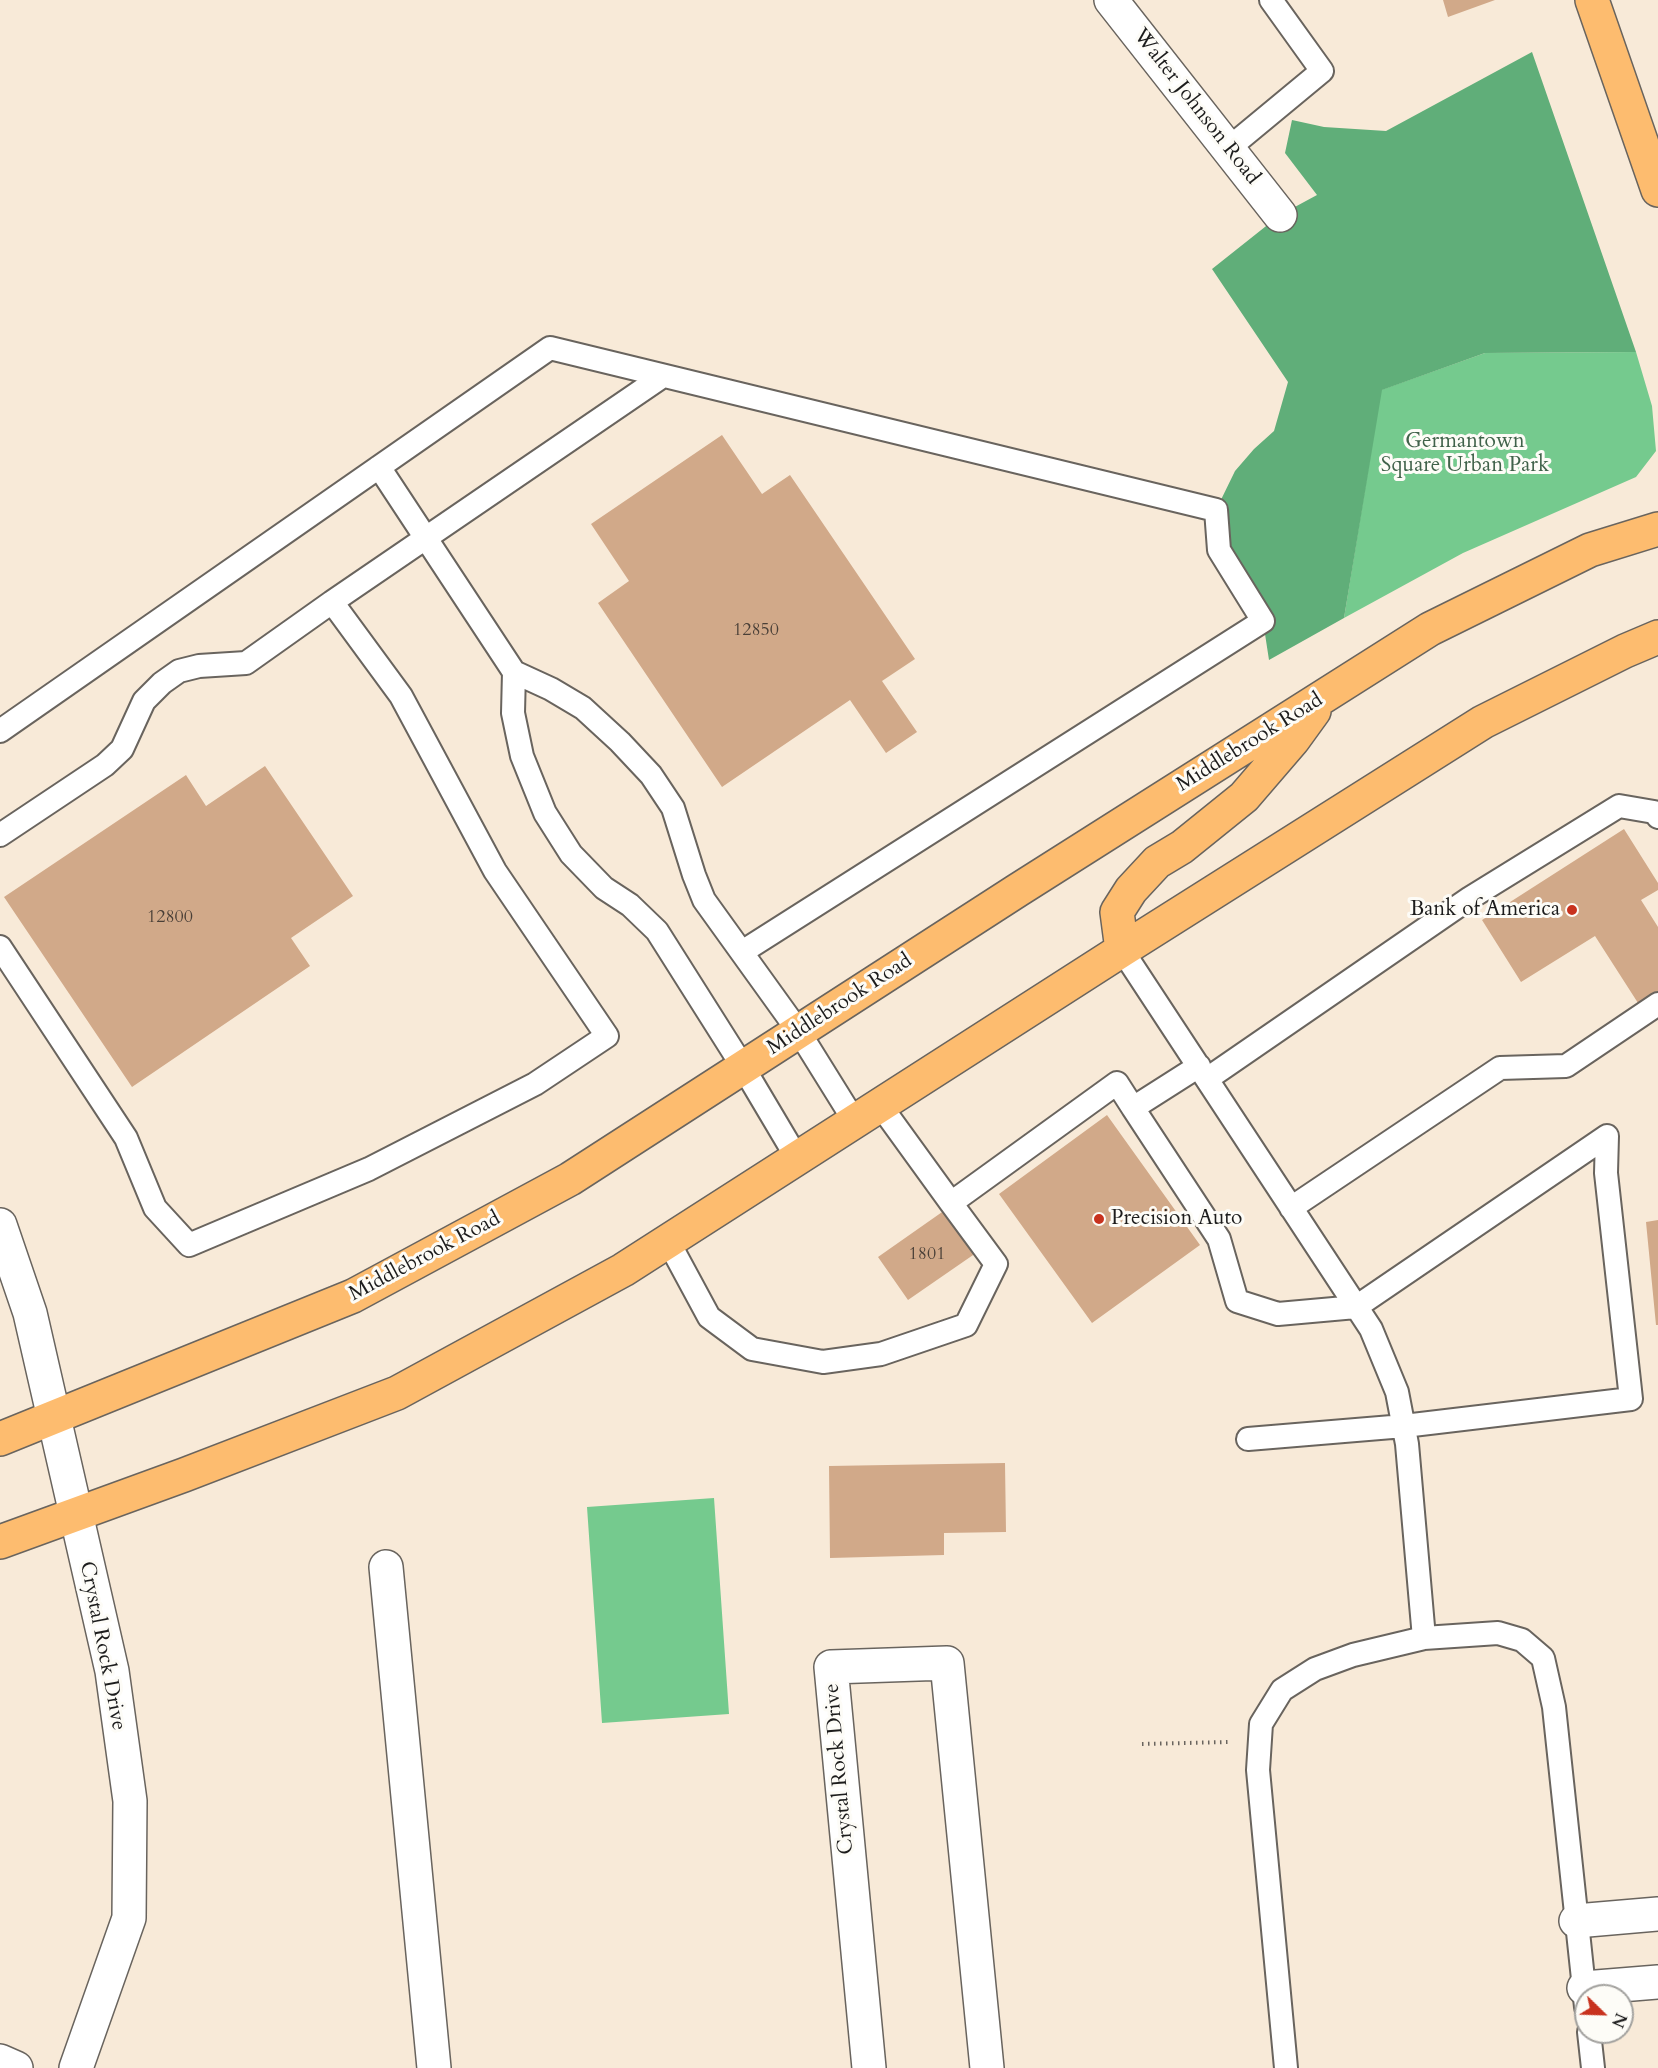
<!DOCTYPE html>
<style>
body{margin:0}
#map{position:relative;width:1658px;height:2068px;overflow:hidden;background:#f8ead8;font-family:Cardo,serif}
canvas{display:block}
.north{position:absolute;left:1574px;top:1984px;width:60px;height:60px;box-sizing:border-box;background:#fdfcf7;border:2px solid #a3a29f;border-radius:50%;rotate:113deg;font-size:16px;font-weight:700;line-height:24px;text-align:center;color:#1c1c1c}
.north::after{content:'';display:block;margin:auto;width:21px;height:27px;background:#c8321e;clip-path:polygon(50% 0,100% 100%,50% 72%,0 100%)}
</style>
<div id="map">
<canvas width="1658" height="2068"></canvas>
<div class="north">N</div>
</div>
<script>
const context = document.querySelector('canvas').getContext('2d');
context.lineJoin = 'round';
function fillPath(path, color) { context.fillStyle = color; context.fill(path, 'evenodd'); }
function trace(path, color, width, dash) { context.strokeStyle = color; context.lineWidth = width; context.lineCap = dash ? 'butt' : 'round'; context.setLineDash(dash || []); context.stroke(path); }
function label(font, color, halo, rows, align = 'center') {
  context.font = font + ' Cardo,serif'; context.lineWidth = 6; context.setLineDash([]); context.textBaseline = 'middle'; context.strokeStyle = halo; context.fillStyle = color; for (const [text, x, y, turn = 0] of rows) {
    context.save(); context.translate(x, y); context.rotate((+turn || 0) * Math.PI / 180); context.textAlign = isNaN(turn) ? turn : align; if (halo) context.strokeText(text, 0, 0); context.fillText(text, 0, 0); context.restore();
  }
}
const green = new Path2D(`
 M 1636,352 L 1652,406 L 1656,451 L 1636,477 L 1463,553 L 1344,618 L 1381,390 L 1485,353 Z
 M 714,1498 L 729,1714 L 602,1723 L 587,1507 Z`);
const forest = new Path2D(`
 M 1532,52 L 1636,352 L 1485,353 L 1382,390 L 1344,618 L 1269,660 L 1263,621 L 1219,550 L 1216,510 L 1235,471 L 1254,449 L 1274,431 L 1288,382 L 1212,269 L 1280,215 L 1317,195 L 1285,153 L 1292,120 L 1324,127 L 1386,131 Z`);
const building = new Path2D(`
 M 1443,0 L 1495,0 L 1448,17 Z
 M 722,435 L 762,494 L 790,475 L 915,659 L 882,681 L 917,732 L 886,753 L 850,700 L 722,787 L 598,603 L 629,581 L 591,524 Z
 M 265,766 L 353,896 L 291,938 L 310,966 L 132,1087 L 4,897 L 186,775 L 206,806 Z
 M 1624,829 L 1658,883 L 1658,890 L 1641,900 L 1658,927 L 1658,991 L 1638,1003 L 1595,936 L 1521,982 L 1482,920 Z
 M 1107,1115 L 1200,1245 L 1092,1323 L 999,1194 Z
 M 945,1210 L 976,1253 L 908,1300 L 878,1257 Z
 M 1658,1220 L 1658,1325 L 1656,1325 L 1646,1222 Z
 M 1005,1463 L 1006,1532 L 944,1533 L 944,1555 L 830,1558 L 829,1466 Z`);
const path = new Path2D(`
 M 1142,1744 L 1229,1742`);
const service = new Path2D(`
 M 1229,148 L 1322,71 L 1271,0
 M 379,467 L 514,672 L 551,689 L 583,708 L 620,742 L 651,775 L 673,808 L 694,875 L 704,900 L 799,1032 L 855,1122
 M 514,672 L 513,713 L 522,756 L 545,813 L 571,854 L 604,888 L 630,905 L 657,931 L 743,1067 L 797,1158
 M 0,731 L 550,348 L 1216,510 L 1219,550 L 1263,621 L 742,952
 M 0,835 L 105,765 L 122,749 L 144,701 L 162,683 L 179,671 L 199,666 L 246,663 L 332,602
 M 0,947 L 126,1138 L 155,1208 L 189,1245 L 369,1169 L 535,1084 L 607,1036 L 495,871 L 401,696 L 332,602 L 663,376
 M 1122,950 L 1371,1329 L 1397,1392 L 1407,1444 L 1424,1638 L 1353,1655 L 1315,1669 L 1282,1690 L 1261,1724 L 1258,1770 L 1286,2068
 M 1199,1066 L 1133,1108 L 1219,1239 L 1237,1301 L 1278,1314 L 1356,1307 L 1607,1136 L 1606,1173 L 1631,1399 L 1404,1426 L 1248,1439
 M 1207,1079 L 1470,898 L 1619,806 L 1654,812 L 1658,817
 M 880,1105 L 951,1203
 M 1291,1208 L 1500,1068 L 1566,1066 L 1658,1004
 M 668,1241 L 709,1317 L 752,1349 L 823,1362 L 881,1354 L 966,1325 L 996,1264 L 951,1203 L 1117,1083 L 1133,1108
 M 1424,1638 L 1498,1633 L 1522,1640 L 1543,1658 L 1554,1707 L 1586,2007
 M 1589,2032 L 1593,2068`);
const minor = new Path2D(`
 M 1111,0 L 1280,215
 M 386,1567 L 434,2068
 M 1576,1921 L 1658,1914
 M 1584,1988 L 1658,1982
 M 0,2061 L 16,2068
 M 869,2068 L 831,1667 L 947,1663 L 987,2068`);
const tertiary = new Path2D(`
 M 0,1225 L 30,1313 L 112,1671 L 130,1801 L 129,1918 L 76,2068`);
const primary = new Path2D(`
 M 1592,0 L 1658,190
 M 1122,950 L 1117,912 L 1131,890 L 1157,862 L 1182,847 L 1244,797 L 1293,740 L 1314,711
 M 0,1439 L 353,1296 L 570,1179 L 1018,890 L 1430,629 L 1590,550 L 1658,529
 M 0,1542 L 184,1475 L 397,1393 L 623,1270 L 1122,950 L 1483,722 L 1625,651 L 1658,637`);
const markers = [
 [1572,910,6,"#c8321e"],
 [1099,1219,6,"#c8321e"]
];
const numberNames = [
 ["12850",756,631],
 ["12800",170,918],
 ["1801",927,1255]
];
const streetNames = [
 ["Walter Johnson Road",1196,107,52],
 ["Middlebrook Road",1250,743,-32],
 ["Middlebrook Road",840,1005,-33],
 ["Middlebrook Road",425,1257,-28],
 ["Crystal Rock Drive",102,1646,79],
 ["Crystal Rock Drive",840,1769,-95]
];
const parkNames = [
 ["Germantown",1465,442],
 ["Square Urban Park",1465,466]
];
const poiNames = [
 ["Bank of America",1560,910],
 ["Precision Auto",1111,1219,"left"]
];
fillPath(green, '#75ca8e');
fillPath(forest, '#60ae79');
fillPath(building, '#d1a989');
trace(service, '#69645e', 26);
trace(minor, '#69645e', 36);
trace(tertiary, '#69645e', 36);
trace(primary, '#69645e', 36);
trace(path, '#69645e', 4, [1.5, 4.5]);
trace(service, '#fff', 22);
trace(minor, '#fff', 33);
trace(tertiary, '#fff', 33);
trace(primary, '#fdbc6f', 33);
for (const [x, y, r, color] of markers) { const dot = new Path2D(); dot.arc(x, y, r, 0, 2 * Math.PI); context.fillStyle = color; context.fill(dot); trace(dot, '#fdfcf7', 2); }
label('18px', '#493f37', null, numberNames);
label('21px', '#1c1c1c', '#fdfcf7', streetNames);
label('21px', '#40624a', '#fdfcf7', parkNames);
label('21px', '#1c1c1c', '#fdfcf7', poiNames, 'right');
</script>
